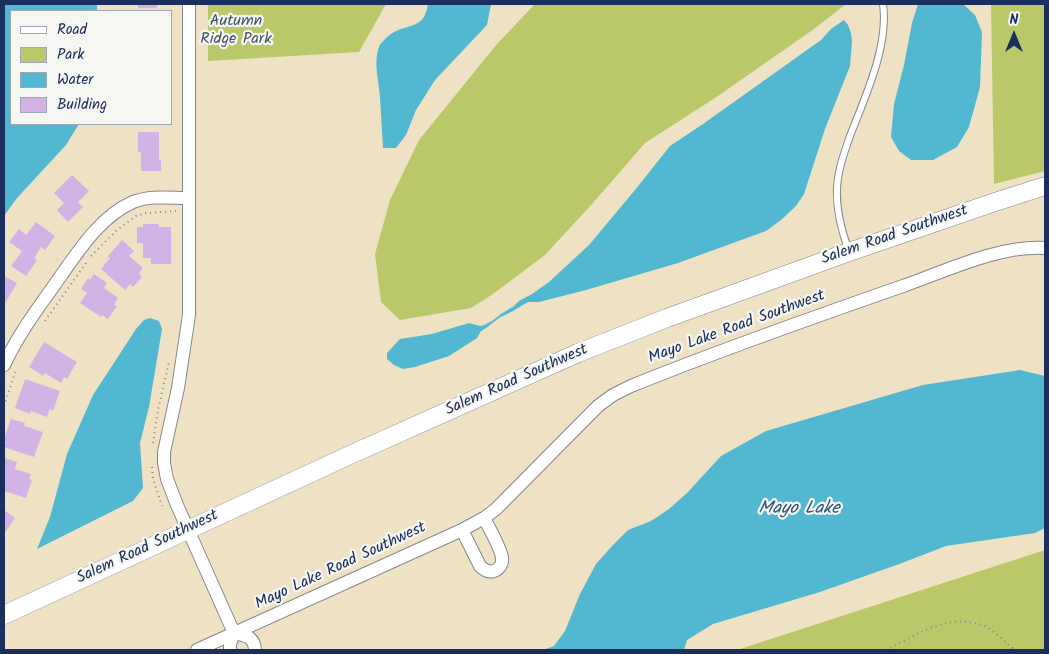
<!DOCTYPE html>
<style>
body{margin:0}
#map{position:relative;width:1049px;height:654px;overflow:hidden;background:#efe1c3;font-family:Kalam,sans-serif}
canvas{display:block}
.frame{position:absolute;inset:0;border:5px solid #1b2f5e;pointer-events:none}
.legend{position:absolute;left:10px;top:10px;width:162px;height:115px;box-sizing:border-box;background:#f6f6f2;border:1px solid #9ea6b7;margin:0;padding:6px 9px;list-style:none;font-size:15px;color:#1b2f5e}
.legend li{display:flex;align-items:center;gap:10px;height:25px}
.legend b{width:25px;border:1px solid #9ea6b7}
.north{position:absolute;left:989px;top:10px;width:50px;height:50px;-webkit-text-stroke:4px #f6f6f2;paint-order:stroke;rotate:0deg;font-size:14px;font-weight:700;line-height:20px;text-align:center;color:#1b2f5e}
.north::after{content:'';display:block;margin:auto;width:18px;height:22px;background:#1b2f5e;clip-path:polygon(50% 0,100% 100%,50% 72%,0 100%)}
</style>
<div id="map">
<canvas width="1049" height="654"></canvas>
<div class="frame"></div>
<ul class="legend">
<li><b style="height:6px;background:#fff"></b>Road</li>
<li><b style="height:14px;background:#bac86a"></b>Park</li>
<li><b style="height:14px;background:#52b8d1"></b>Water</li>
<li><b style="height:14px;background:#d3b3e5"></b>Building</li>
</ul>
<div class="north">N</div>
</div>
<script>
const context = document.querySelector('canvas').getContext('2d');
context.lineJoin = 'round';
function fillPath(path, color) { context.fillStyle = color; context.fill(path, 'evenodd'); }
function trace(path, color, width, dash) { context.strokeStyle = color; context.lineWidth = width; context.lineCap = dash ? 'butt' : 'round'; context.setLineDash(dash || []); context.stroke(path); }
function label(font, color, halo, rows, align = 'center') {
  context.font = font + ' Kalam,sans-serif'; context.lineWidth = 4.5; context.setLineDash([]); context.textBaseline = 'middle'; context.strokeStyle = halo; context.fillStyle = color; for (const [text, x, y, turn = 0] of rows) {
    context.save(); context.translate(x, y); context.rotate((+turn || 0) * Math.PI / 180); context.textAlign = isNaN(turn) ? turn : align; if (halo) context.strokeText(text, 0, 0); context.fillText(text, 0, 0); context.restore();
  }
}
const green = new Path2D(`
 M 208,4 L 386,4 L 359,52 L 208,61 Z
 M 535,4 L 846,4 L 814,29 L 718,96 L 645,143 L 592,204 L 545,255 L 493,294 L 471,308 L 400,320 L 381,302 L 375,254 L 390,200 L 419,140 L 497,44 Z
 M 991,4 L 1045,4 L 1045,171 L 994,184 Z
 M 1045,550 L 1045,650 L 737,650 Z`);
const water = new Path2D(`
 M 4,4 L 97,4 L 97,11 L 11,11 L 11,124 L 79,124 L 66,145 L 17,198 L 4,216 Z
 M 428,4 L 491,4 L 487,25 L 435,80 L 416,110 L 406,135 L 396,148 L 383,148 C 382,131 381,114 380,97 C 379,81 373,63 379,47 C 380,43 384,41 386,38 C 404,21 424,33 428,4 Z
 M 918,4 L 963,4 L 975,15 L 982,32 L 980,87 L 969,127 L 957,147 L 933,160 L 911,160 L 899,151 L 891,137 L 894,104 L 904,65 L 912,23 Z
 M 844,20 L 848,25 L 851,33 L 852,42 L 850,66 L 825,129 L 804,194 L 796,206 L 781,220 L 766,231 L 678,263 L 586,290 L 539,302 L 528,302 L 513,311 L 499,318 L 486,328 L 481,331 L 477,338 L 449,356 L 415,367 L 403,369 L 394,365 L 387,359 L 387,353 L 400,339 L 432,334 L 469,323 L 480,326 L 484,325 L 492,321 L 501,314 L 514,306 L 519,301 L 532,294 L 549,282 L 589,245 L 635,190 L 670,146 L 703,124 L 821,40 L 831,29 Z
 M 150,318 L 159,321 L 162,329 L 149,407 L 140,443 L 143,488 L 133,501 L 37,549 L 50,517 L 67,454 L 93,395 L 136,329 L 144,320 Z
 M 1020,370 L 1045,376 L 1045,528 L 1035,533 L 946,546 L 902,563 L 820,592 L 713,624 L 687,640 L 684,650 L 543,650 L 554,646 L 565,631 L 580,594 L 596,564 L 613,545 L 628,530 L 651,521 L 669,509 L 687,493 L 721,456 L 766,431 L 923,385 Z`);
const building = new Path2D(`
 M 138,4 L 157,4 L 157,8 L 138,8 Z
 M 138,132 L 159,132 L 159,160 L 161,160 L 161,171 L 141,171 L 141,152 L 138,152 Z
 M 72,175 L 89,191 L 78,202 L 83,207 L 68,222 L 57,210 L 64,203 L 54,193 Z
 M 36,222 L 55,236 L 45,250 L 41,247 L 34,258 L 37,260 L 26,276 L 11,266 L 22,251 L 9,242 L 19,229 L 26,235 Z
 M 143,224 L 159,224 L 159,227 L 171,227 L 171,264 L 151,264 L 151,258 L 143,258 L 143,243 L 137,243 L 137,227 L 143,227 Z
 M 122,240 L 134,251 L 129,256 L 143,268 L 139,273 L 142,277 L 133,287 L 130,284 L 125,290 L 101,269 L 110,258 L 108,256 Z
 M 94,274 L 107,283 L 104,288 L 118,298 L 114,305 L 117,306 L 108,319 L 102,315 L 101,317 L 80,303 L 87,293 L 81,289 L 88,278 L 90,280 Z
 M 4,276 L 17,283 L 4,305 Z
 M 44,342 L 77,362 L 67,379 L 64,377 L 61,383 L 45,373 L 43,376 L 29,367 Z
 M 25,379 L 60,391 L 53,411 L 50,409 L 47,417 L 31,411 L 30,414 L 15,408 Z
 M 11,419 L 25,423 L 24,426 L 43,432 L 34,457 L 4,447 L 6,442 L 4,441 L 4,439 Z
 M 4,458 L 17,462 L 15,469 L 31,474 L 29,479 L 32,480 L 26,498 L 4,491 Z
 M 4,510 L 15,518 L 4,534 Z`);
const path = new Path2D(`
 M 91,256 L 117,230 L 136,216 L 146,213 L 176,211
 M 45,321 L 86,263
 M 4,406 L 16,370
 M 153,443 L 158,410 L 169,362
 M 152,467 L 153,479 L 162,506
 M 886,650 C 913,637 942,616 973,623 C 977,624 981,624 985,626 C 996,632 1005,642 1015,650`);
const service = new Path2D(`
 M 849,251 C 841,230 836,210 837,188 C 838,170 844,153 850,136 C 865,97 889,46 883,4`);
const minor = new Path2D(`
 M 189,4 L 189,315 L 178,388 L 164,452 L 164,463 L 167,479 L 177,505 L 234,633
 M 4,365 C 17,337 35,312 53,287 C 74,258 98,217 133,202 C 151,195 170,198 189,198
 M 462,530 L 480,566 C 484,570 488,573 494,571 C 499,569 503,564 502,558 C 501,548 489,528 484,518
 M 234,633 C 246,636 254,636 255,650
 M 197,650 L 462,530 L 484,518 L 496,509 L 598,406 L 613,395 L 631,386 C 720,350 811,318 903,286 C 946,271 999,245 1045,248
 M 230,650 L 230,644 L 234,633`);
const secondary = new Path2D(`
 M 4,615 L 352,454 L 578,353 L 667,318 L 849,252 L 995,202 L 1045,186`);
const parkNames = [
 ["Autumn",236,22],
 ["Ridge Park",236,40]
];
const streetNames = [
 ["Salem Road Southwest",895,236,-19],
 ["Mayo Lake Road Southwest",737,328,-20],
 ["Salem Road Southwest",517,381,-24],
 ["Salem Road Southwest",148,548,-25],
 ["Mayo Lake Road Southwest",341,567,-25]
];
const waterNames = [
 ["Mayo Lake",799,510]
];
fillPath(green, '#bac86a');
fillPath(water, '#52b8d1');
fillPath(building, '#d3b3e5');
trace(service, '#858890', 8);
trace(minor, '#858890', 14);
trace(secondary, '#858890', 19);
trace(path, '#858890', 2, [1, 4]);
trace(service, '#fff', 6);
trace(minor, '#fff', 12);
trace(secondary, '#fff', 18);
label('16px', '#435561', '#f6f6f2', parkNames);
label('16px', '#1b2f5e', '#f6f6f2', streetNames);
label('italic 18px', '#2c5880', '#f6f6f2', waterNames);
</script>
